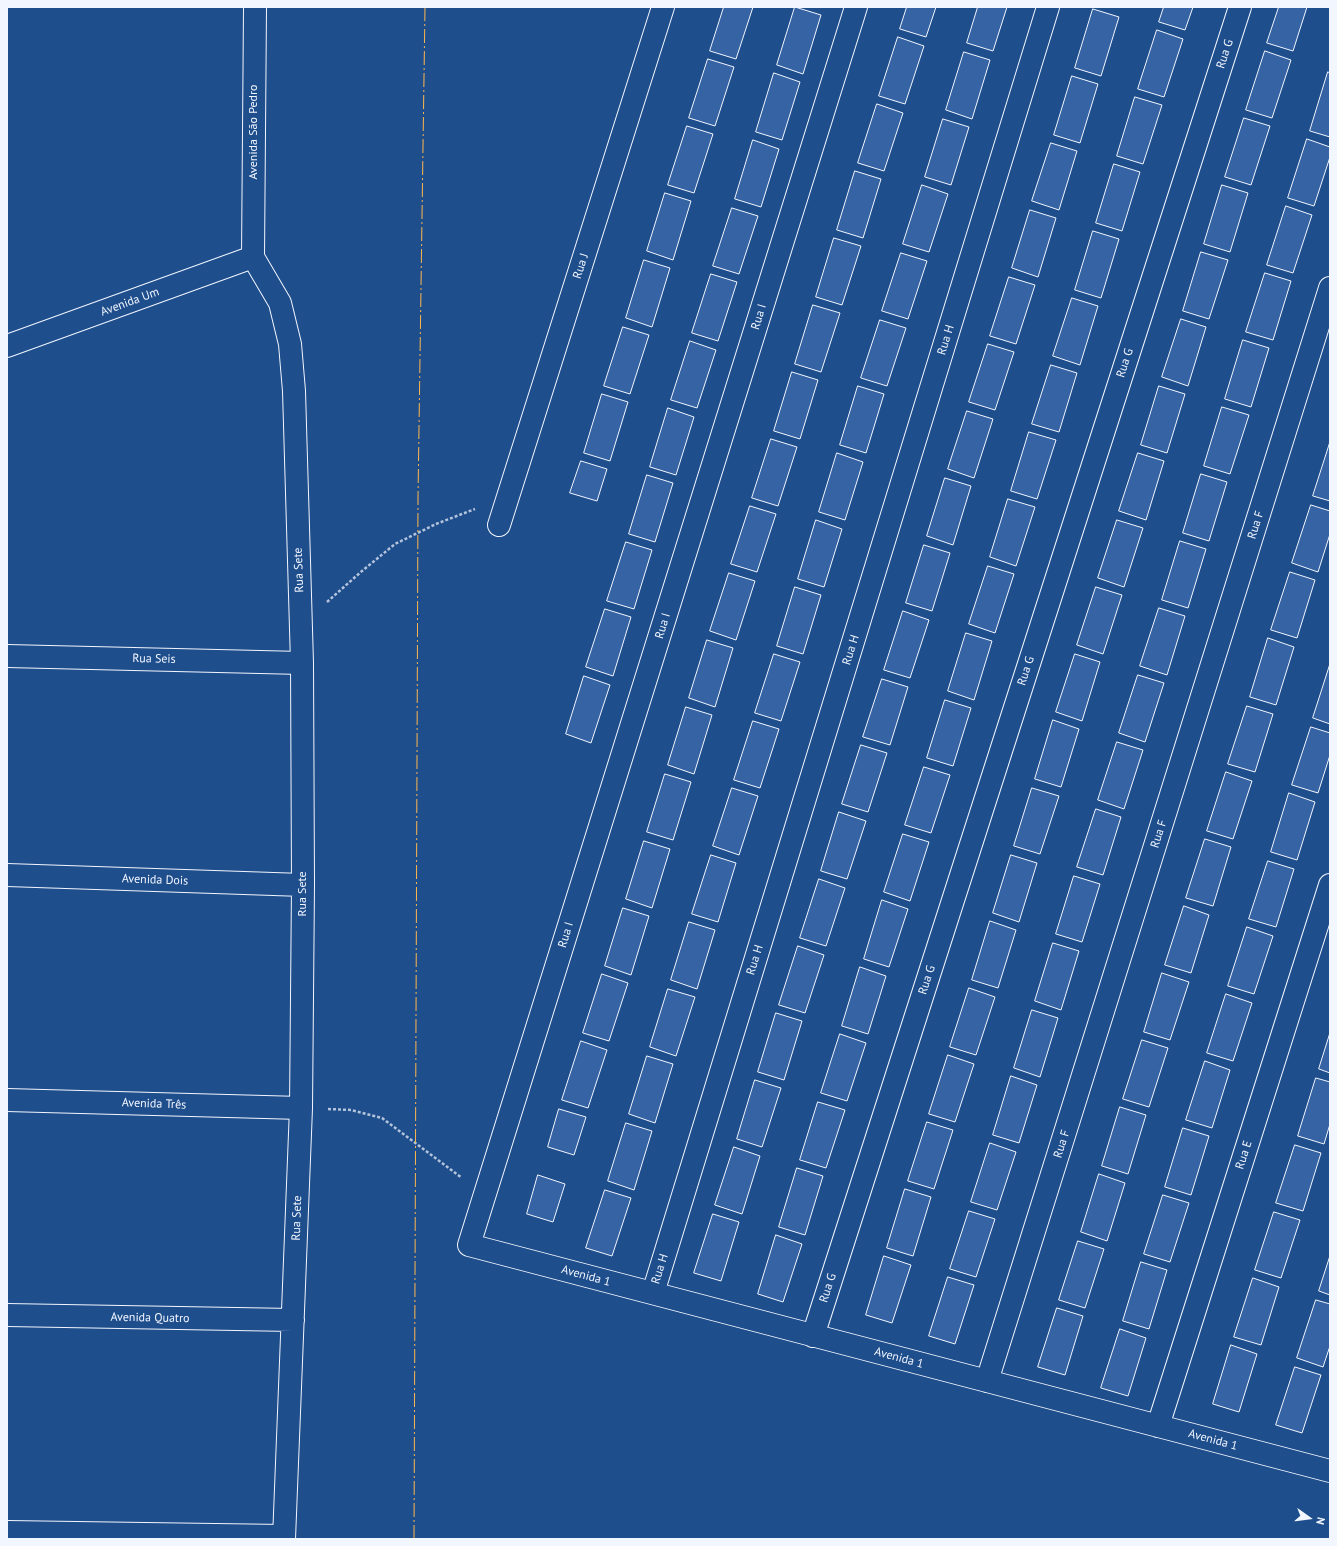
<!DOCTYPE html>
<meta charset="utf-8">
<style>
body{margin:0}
#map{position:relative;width:1337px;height:1546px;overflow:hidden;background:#1f4e8c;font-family:"PT Sans",sans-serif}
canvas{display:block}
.frame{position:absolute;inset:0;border:8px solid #f2f6ff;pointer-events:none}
.north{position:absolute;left:1289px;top:1498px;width:40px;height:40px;-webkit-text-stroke:3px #1f4e8c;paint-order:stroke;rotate:104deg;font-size:11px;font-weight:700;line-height:16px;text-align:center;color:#f2f6ff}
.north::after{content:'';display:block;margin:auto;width:14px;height:18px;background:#f2f6ff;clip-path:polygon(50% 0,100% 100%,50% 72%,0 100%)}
</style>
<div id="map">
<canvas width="1337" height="1546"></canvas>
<div class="frame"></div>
<div class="north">N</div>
</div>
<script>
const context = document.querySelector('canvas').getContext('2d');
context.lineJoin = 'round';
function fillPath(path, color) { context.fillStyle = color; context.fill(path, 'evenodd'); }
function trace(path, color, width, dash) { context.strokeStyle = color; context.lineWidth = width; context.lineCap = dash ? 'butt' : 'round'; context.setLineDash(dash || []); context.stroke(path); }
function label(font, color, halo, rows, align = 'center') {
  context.font = font + ' "PT Sans",sans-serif'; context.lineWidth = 3; context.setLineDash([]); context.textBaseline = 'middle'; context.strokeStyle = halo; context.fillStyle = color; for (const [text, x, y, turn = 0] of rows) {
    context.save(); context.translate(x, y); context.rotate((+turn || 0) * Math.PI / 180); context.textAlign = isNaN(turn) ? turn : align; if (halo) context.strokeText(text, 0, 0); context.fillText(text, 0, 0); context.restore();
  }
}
const building = new Path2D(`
 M 724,7 L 753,7 L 736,59 L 710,51 Z
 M 795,7 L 821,15 L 803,74 L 777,65 Z
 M 907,7 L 936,7 L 926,37 L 900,29 Z
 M 978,7 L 1007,7 L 993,51 L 967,43 Z
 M 1164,7 L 1193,7 L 1185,30 L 1159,22 Z
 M 1279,7 L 1307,7 L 1293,51 L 1267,43 Z
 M 1093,9 L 1119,17 L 1101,76 L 1075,68 Z
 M 1157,30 L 1183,39 L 1164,97 L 1138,89 Z
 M 898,37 L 924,46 L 905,104 L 879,96 Z
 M 1265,51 L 1291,60 L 1272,118 L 1246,110 Z
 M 964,52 L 990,60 L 972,119 L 946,110 Z
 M 708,59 L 734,67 L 715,126 L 689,118 Z
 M 1328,72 L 1330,73 L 1330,137 L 1310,131 Z
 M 774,73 L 800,82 L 782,140 L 756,132 Z
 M 1072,76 L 1098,84 L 1080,143 L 1054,135 Z
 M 1135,97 L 1162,105 L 1143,164 L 1117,156 Z
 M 877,104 L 903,113 L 884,171 L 858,163 Z
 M 1244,118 L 1270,126 L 1251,185 L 1225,177 Z
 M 943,119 L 969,127 L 951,185 L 925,177 Z
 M 687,126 L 713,134 L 694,193 L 668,185 Z
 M 1307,139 L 1330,147 L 1330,157 L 1314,206 L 1288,198 Z
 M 753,140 L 779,149 L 761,207 L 735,199 Z
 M 1051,143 L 1077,151 L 1059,210 L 1032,201 Z
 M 1114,164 L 1140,172 L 1122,231 L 1096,223 Z
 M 855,171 L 881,179 L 863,238 L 837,230 Z
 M 922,185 L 948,194 L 929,252 L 903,244 Z
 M 1222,185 L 1248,193 L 1230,252 L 1204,244 Z
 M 665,193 L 691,201 L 673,260 L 647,251 Z
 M 1286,206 L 1312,215 L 1293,273 L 1267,265 Z
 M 732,208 L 758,216 L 739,274 L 713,266 Z
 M 1030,210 L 1056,218 L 1038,277 L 1012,268 Z
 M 1093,231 L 1119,239 L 1101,298 L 1075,290 Z
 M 834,238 L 861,246 L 842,305 L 816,297 Z
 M 1201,252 L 1228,260 L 1209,319 L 1183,311 Z
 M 901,253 L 927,261 L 908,319 L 882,311 Z
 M 644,260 L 670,268 L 652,327 L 626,318 Z
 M 1265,273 L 1291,281 L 1273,340 L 1246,332 Z
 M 711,274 L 737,282 L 718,341 L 692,333 Z
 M 1009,277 L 1035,285 L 1016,344 L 990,336 Z
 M 1072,298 L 1098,306 L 1080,365 L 1053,356 Z
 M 813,305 L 840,313 L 821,372 L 795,364 Z
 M 1181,319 L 1206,327 L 1188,386 L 1162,377 Z
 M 880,320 L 906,328 L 887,386 L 861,378 Z
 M 623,327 L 649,335 L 630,394 L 604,386 Z
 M 1243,340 L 1269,348 L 1251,407 L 1225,399 Z
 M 690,341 L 716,350 L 697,408 L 671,400 Z
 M 988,344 L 1014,352 L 995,410 L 969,402 Z
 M 1051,365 L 1077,373 L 1059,432 L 1032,424 Z
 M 792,372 L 818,380 L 800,439 L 774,431 Z
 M 858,386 L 884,394 L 866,453 L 840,445 Z
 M 1159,386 L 1185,394 L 1167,453 L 1141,445 Z
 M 602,394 L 628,402 L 610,461 L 584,453 Z
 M 1222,407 L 1249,415 L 1230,474 L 1204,466 Z
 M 668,408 L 694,417 L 676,475 L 650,467 Z
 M 967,411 L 993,419 L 974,478 L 948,469 Z
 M 1029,432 L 1056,440 L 1037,499 L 1011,491 Z
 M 771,439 L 797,447 L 778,506 L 752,498 Z
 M 1330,442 L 1330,501 L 1313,496 Z
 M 837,453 L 863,462 L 845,520 L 819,512 Z
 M 1138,453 L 1164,461 L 1146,520 L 1119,511 Z
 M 581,461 L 607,469 L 597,501 L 570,493 Z
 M 1201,474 L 1227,482 L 1209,541 L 1183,533 Z
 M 647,475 L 673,483 L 655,542 L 629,534 Z
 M 945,478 L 971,486 L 953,545 L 927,536 Z
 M 1008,499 L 1035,507 L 1016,566 L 990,557 Z
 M 1311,505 L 1330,511 L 1330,534 L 1318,572 L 1292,563 Z
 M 750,506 L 776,514 L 757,572 L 731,564 Z
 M 816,520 L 842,529 L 824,587 L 798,579 Z
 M 1117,520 L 1143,528 L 1124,587 L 1098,578 Z
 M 1180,541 L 1206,549 L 1188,608 L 1162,600 Z
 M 626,542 L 652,550 L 634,609 L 607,601 Z
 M 924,545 L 950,553 L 932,611 L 906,603 Z
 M 988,566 L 1014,574 L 995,633 L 969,624 Z
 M 1290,572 L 1315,580 L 1297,638 L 1271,630 Z
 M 729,573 L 755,581 L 736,640 L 710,631 Z
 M 795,587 L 821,595 L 803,654 L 777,646 Z
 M 1096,587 L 1122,595 L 1103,654 L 1077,645 Z
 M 1159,608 L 1185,616 L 1167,675 L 1140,666 Z
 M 605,609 L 631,617 L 613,676 L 586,667 Z
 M 903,611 L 929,620 L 910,678 L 884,670 Z
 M 966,633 L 992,641 L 974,700 L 948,691 Z
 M 1268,638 L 1294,647 L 1276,705 L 1250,697 Z
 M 707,640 L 733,648 L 715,707 L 689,698 Z
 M 774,654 L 800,662 L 781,721 L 755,713 Z
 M 1075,654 L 1100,662 L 1082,721 L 1056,712 Z
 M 1330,664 L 1330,724 L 1313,718 Z
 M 1138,675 L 1164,683 L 1145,742 L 1119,733 Z
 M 584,676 L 610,685 L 591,743 L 566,734 Z
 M 882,679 L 908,687 L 890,745 L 863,737 Z
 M 945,700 L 971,708 L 953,766 L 927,758 Z
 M 1247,706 L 1273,714 L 1255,772 L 1228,764 Z
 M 686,707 L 712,715 L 694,774 L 668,765 Z
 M 1053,720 L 1079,729 L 1061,787 L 1035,779 Z
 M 753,721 L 779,729 L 760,788 L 734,780 Z
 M 1311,727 L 1330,733 L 1330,755 L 1318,793 L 1292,785 Z
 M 1117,742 L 1143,750 L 1124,809 L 1098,800 Z
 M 861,745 L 887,753 L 868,812 L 842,804 Z
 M 924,767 L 950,775 L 931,833 L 905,825 Z
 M 1226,772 L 1252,781 L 1233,839 L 1207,831 Z
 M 665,774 L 691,782 L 673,840 L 647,832 Z
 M 732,788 L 758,796 L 739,855 L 713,846 Z
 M 1032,788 L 1059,796 L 1040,854 L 1014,846 Z
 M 1289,793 L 1315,802 L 1297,860 L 1271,852 Z
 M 1096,809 L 1121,817 L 1103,875 L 1077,867 Z
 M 839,812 L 866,821 L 847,879 L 821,871 Z
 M 903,834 L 929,842 L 910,901 L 884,892 Z
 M 1205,839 L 1231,847 L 1213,906 L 1186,898 Z
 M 644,841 L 670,849 L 652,908 L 626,899 Z
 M 711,855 L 736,863 L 718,922 L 692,914 Z
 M 1011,855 L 1037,863 L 1019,922 L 993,913 Z
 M 1268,861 L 1294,869 L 1276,927 L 1249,919 Z
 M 1074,876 L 1100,884 L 1082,942 L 1056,934 Z
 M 819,879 L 845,888 L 826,946 L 800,938 Z
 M 882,900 L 908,909 L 889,967 L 864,959 Z
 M 1184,906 L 1209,915 L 1191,973 L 1165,965 Z
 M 623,908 L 649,916 L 631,975 L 605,966 Z
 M 990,921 L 1016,930 L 998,988 L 972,980 Z
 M 689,922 L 715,930 L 697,989 L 671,980 Z
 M 1247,927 L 1273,936 L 1254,994 L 1228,986 Z
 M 1053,943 L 1079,951 L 1061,1010 L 1035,1001 Z
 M 798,946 L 824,955 L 805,1013 L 779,1005 Z
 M 860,967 L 886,976 L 868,1034 L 842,1026 Z
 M 1162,973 L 1189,982 L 1170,1040 L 1144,1032 Z
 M 602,974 L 628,983 L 609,1041 L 583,1033 Z
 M 969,988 L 995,997 L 976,1055 L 950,1047 Z
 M 668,989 L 695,997 L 676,1056 L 650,1047 Z
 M 1226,994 L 1252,1003 L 1233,1061 L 1207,1053 Z
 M 1032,1010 L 1058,1018 L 1040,1077 L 1014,1068 Z
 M 776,1013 L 802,1021 L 784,1080 L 758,1072 Z
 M 1330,1033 L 1330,1073 L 1319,1069 Z
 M 840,1034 L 866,1043 L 847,1101 L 821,1093 Z
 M 1142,1040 L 1168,1048 L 1149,1107 L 1123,1099 Z
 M 581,1041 L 607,1050 L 588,1108 L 562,1100 Z
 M 948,1055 L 974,1064 L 955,1122 L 929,1114 Z
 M 647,1056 L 673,1064 L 655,1123 L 629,1114 Z
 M 1205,1061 L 1230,1070 L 1212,1128 L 1186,1120 Z
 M 1011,1076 L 1037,1085 L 1019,1143 L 993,1135 Z
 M 1316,1078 L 1330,1082 L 1330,1124 L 1324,1144 L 1298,1136 Z
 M 755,1080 L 781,1088 L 762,1147 L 737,1139 Z
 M 818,1102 L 845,1110 L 826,1168 L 800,1160 Z
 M 1120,1107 L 1146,1115 L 1128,1174 L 1102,1166 Z
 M 559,1109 L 586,1117 L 574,1155 L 548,1147 Z
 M 927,1122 L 953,1130 L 934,1189 L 908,1181 Z
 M 626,1123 L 652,1131 L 634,1190 L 608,1181 Z
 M 1183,1128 L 1209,1136 L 1191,1195 L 1165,1187 Z
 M 990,1143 L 1016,1152 L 997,1210 L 971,1202 Z
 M 1295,1145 L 1321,1153 L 1303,1211 L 1276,1203 Z
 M 734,1147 L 760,1156 L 742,1214 L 715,1205 Z
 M 797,1168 L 823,1176 L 805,1235 L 779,1227 Z
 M 1099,1174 L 1125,1183 L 1107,1241 L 1081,1232 Z
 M 538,1175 L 565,1184 L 553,1222 L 527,1214 Z
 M 905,1189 L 931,1197 L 913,1256 L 887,1248 Z
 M 605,1190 L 631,1198 L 612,1256 L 586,1248 Z
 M 1163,1195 L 1189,1203 L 1170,1262 L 1144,1254 Z
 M 969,1211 L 995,1219 L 976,1277 L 950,1269 Z
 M 1274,1212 L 1300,1220 L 1281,1278 L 1255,1270 Z
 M 713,1214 L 739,1222 L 721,1281 L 694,1273 Z
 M 776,1235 L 802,1244 L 783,1302 L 758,1294 Z
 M 1078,1241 L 1104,1249 L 1085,1308 L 1059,1300 Z
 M 884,1256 L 911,1265 L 892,1323 L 866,1315 Z
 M 1330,1256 L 1330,1295 L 1319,1291 Z
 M 1141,1262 L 1167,1270 L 1149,1329 L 1123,1321 Z
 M 948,1277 L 974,1285 L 955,1344 L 929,1336 Z
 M 1253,1278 L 1279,1287 L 1261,1345 L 1234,1337 Z
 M 1316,1300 L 1330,1304 L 1330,1346 L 1323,1367 L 1297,1358 Z
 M 1057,1308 L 1083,1316 L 1065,1375 L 1038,1367 Z
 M 1120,1329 L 1146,1338 L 1128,1396 L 1101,1388 Z
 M 1231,1345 L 1257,1354 L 1239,1412 L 1213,1404 Z
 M 1295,1367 L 1321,1375 L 1302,1433 L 1276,1425 Z`);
const path = new Path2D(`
 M 327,602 L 362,571 L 395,544 L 436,524 L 475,509
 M 328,1109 L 351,1110 L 382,1118 L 462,1178`);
const minor = new Path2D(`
 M 255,7 L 253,257 L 280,303 L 290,344 L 294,391 L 302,663 L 303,885 L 301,1108 L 284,1539
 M 856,7 L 469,1245 L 1330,1471
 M 7,346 L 253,257
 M 499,525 L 663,7
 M 7,656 L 302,663
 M 7,875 L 303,885
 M 7,1100 L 301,1108
 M 653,1293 L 1048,7
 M 7,1315 L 293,1320
 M 813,1336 L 1240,7
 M 987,1381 L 1330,288
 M 1158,1426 L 1330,885
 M 7,1532 L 284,1536`);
const power = new Path2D(`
 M 414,1539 L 418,498 L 425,7`);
const streetNames = [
 ["Rua G",1225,54,-72],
 ["Avenida São Pedro",254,132,-90],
 ["Rua J",581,266,-72],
 ["Avenida Um",130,302,-20],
 ["Rua I",759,317,-73],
 ["Rua H",946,340,-73],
 ["Rua G",1125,363,-72],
 ["Rua F",1256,525,-73],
 ["Rua Sete",299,570,-92],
 ["Rua I",663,626,-73],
 ["Rua H",851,650,-73],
 ["Rua Seis",154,659,1],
 ["Rua G",1026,671,-72],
 ["Rua F",1159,834,-73],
 ["Avenida Dois",155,880,2],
 ["Rua Sete",303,894,-90],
 ["Rua I",566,935,-73],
 ["Rua H",755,960,-73],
 ["Rua G",927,980,-72],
 ["Avenida Três",154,1104,2],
 ["Rua F",1062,1144,-73],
 ["Rua E",1244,1155,-72],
 ["Rua Sete",297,1218,-88],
 ["Rua H",660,1269,-73],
 ["Avenida 1",586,1276,15],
 ["Rua G",828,1288,-72],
 ["Avenida Quatro",150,1318,1],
 ["Avenida 1",899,1358,15],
 ["Avenida 1",1213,1440,15]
];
fillPath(building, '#3563a3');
trace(building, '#f2f6ff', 1);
trace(minor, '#f2f6ff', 24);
trace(path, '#b3c4dc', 2.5, [3, 2]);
trace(minor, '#1f4e8c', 22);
trace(power, '#ffb74d', 1, [14, 3, 2, 3]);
label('12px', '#f2f6ff', '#1f4e8c', streetNames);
</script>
